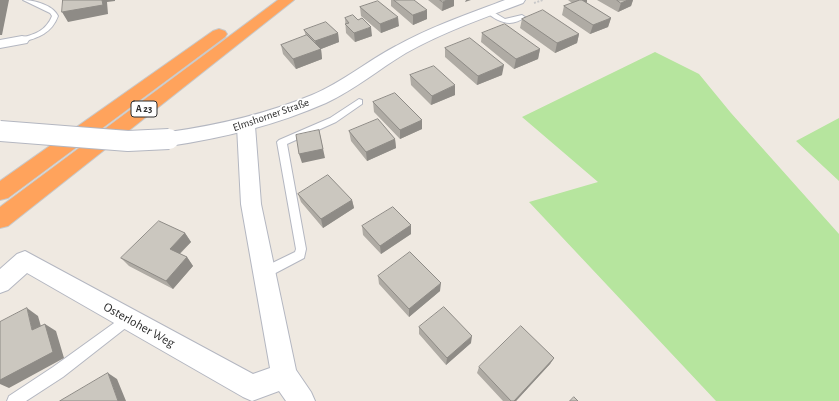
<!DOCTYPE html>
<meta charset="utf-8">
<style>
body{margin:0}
canvas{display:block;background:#efe9e1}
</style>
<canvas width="839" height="401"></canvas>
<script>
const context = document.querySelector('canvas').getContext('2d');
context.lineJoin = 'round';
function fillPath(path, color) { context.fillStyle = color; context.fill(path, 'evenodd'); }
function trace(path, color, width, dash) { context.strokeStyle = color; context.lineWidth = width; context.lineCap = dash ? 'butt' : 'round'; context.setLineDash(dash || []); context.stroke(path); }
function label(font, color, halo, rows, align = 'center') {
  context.font = font + ' "Alegreya Sans",sans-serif'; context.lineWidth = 4; context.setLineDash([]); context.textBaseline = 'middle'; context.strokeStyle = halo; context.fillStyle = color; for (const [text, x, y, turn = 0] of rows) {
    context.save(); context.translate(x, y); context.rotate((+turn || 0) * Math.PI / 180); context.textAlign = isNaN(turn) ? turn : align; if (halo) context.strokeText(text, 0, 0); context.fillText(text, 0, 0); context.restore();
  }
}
const green = new Path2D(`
 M 655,52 L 699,74 L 731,113 L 839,234 L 839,401 L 716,401 L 529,202 L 598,182 L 522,117 Z
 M 839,118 L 839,181 L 796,141 Z`);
const path = new Path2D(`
 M 534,3 L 543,0`);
const lane = new Path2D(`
 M 23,0 C 34,0 53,5 58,16 C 52,33 38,38 22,42 L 19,42 L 19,38 C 34,35 46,31 52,16 L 50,13 Z
 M 486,10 L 490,10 L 505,19 L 522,15 L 525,17 C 511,28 498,22 486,12 Z
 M 359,99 L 362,100 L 362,104 L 336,122 L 287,144 L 306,249 L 304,258 L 268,277 L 264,278 L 260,277 L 258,273 L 260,269 L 295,252 L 296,249 L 277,142 L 279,140 L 330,118 Z
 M 128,313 L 132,315 L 134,319 L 132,323 L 63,377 L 26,401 L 7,401 L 9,396 L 53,367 Z`);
const street = new Path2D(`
 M 22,36 L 27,37 L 29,40 L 27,43 L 0,48 L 0,40 Z
 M 246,120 L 252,122 L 255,126 L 261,204 L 296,370 L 311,392 L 315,401 L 286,401 L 279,391 L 252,401 L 243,397 L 27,273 L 8,290 L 0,293 L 0,269 L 17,254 L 25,251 L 253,374 L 270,368 L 241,204 L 237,126 L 240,122 Z`);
const secondary = new Path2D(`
 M 505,0 L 525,0 L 523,3 C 484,18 443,32 406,53 C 379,69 356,89 326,103 C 276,125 223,138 169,146 L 162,144 L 159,139 L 162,134 L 169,132 C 219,125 266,114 312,95 C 343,82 367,61 396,46 C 430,27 468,14 505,0 Z`);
const highway = new Path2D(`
 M 278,0 L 294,0 L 8,226 L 0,228 L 0,207 Z
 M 219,29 L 225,31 L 227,34 L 225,37 L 8,198 L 0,200 L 0,181 L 213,31 Z`);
const secondaryBridge = new Path2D(`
 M 0,131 L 128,141 L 169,139`);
const wall = new Path2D(`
 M 391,0 L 414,0 L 427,19 L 413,25 L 391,6 Z
 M 428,0 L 454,0 L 454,6 L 442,11 Z
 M 568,0 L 587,0 L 586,3 L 611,18 L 608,27 L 590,34 L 562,15 L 564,6 L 572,3 Z
 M 597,0 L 633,0 L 631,6 L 618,12 Z
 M 360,7 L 399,26 L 381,33 L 361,16 Z
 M 345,18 L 372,36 L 355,42 L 346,33 Z
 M 522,19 L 579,34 L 577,43 L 555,53 L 520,28 Z
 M 304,30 L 338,33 L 339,42 L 321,49 L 322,59 L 296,69 L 283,54 L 281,45 L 306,36 Z
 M 482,33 L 540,49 L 538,59 L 514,69 L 481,42 Z
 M 445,48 L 502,75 L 477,85 L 445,57 Z
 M 410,75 L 455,95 L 431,105 L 411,85 Z
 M 373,102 L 422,120 L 422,129 L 400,139 L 374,112 Z
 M 349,131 L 395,139 L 396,148 L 367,161 L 351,141 Z
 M 298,194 L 352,200 L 354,208 L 323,228 L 301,202 Z
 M 411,225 L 411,234 L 381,254 L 363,235 L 362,226 Z
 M 185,233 L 191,242 L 180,254 L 187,257 L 193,266 L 173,289 L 129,266 L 121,258 Z
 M 378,276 L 440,291 L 409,317 L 379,284 Z
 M 419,327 L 471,343 L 446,365 L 419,334 Z
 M 554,358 L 550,364 L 516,401 L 503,401 L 477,373 L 479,367 Z`);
const shadedWall = new Path2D(`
 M 0,0 L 9,0 L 2,35 L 0,35 Z
 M 102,0 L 115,0 L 115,1 L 107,2 L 108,14 L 68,22 L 62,12 Z
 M 447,0 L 454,0 L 454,6 L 442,11 L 443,2 Z
 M 466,0 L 471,0 L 465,2 Z
 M 580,0 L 587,0 L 587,3 Z
 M 628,0 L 633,0 L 631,6 L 618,12 L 621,3 Z
 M 427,10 L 427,19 L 413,25 L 413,15 Z
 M 398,17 L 399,26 L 381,33 L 380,24 Z
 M 611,18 L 608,27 L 590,34 L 593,25 Z
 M 371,27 L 372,36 L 355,42 L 354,33 Z
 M 338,33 L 339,42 L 321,49 L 322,59 L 296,69 L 293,59 L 317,50 L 315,41 Z
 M 579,34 L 577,43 L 555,53 L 557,43 Z
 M 540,49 L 538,59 L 514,69 L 516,59 Z
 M 504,65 L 502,75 L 477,85 L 478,76 Z
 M 455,85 L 455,95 L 431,105 L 432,96 Z
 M 422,120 L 422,129 L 400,139 L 400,130 Z
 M 319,130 L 325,158 L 302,163 L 299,154 Z
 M 395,139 L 396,148 L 367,161 L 366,152 Z
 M 352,200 L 354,208 L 323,228 L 321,219 Z
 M 411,225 L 411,234 L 381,254 L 380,246 Z
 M 185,233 L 191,242 L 176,257 L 170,249 Z
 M 187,257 L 193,266 L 173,289 L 166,281 Z
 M 441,283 L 440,291 L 409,317 L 409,309 Z
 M 27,308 L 38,316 L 44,337 L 32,330 Z
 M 45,324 L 56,331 L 64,358 L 9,388 L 0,384 L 0,380 Z
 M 472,336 L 471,343 L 446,365 L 447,358 Z
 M 554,358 L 550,364 L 516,401 L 514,401 Z
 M 108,373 L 117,379 L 126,401 L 118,401 Z`);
const building = new Path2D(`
 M 63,0 L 102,0 L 103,5 L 62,12 Z
 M 394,0 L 414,0 L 427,10 L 413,15 Z
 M 440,0 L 447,0 L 443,2 Z
 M 580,0 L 582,0 L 611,18 L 593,25 L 564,6 Z
 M 617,0 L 628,0 L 621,3 Z
 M 378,1 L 398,17 L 380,24 L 360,7 Z
 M 543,10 L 579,34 L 557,43 L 522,19 Z
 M 353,15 L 358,20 L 362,18 L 371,27 L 354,33 L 345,24 L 349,23 L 345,18 Z
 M 326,22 L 338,33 L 315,41 L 304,30 Z
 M 505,24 L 540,49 L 516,59 L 482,33 Z
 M 307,35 L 321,49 L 293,59 L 281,45 Z
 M 470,38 L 504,65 L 478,76 L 445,48 Z
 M 434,66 L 455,85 L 432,96 L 410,75 Z
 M 395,93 L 422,120 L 400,130 L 373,102 Z
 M 378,119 L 395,139 L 366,152 L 349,131 Z
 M 319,130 L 323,149 L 299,154 L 296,135 Z
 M 328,175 L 352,200 L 321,219 L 298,194 Z
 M 393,207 L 411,225 L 380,246 L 362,226 Z
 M 159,221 L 185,233 L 170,249 L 187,257 L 166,281 L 121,258 Z
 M 410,252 L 441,283 L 409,309 L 378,276 Z
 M 444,307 L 472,336 L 447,358 L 419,327 Z
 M 27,308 L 32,330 L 45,324 L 53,352 L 0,380 L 0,322 Z
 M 521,326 L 554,358 L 514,401 L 511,401 L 479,367 Z
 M 108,373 L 118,401 L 60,401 Z
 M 574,397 L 578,401 L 570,401 Z`);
const shields = [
 [144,109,26]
];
const shieldNames = [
 ["A 23",144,109]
];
const streetNames = [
 ["Elmshorner Straße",271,115,-19]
];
const nearStreetnames = [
 ["Osterloher Weg",139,325,29]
];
fillPath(green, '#b6e59e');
trace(lane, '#b4b7c1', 2);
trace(street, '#b4b7c1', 2);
trace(secondary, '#b4b7c1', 2);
trace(highway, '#c9c9c9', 2);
trace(path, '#c9c9c9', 2, [2, 1.5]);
fillPath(lane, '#fff');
fillPath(street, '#fff');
fillPath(secondary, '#fff');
fillPath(highway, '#ffa35c');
trace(secondaryBridge, '#b4b7c1', 22, []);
trace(secondaryBridge, '#fff', 20);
fillPath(wall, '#afaba4');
fillPath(shadedWall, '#8e8b86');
fillPath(building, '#cbc7bf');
trace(building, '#8e8b86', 1);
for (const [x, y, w] of shields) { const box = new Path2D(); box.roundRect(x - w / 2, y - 8, w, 16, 3); context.fillStyle = '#fff'; context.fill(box); trace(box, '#2e2e2e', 1); }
label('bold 10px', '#2e2e2e', null, shieldNames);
label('11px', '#2e2e2e', '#fff', streetNames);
label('13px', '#2e2e2e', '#fff', nearStreetnames);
</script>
